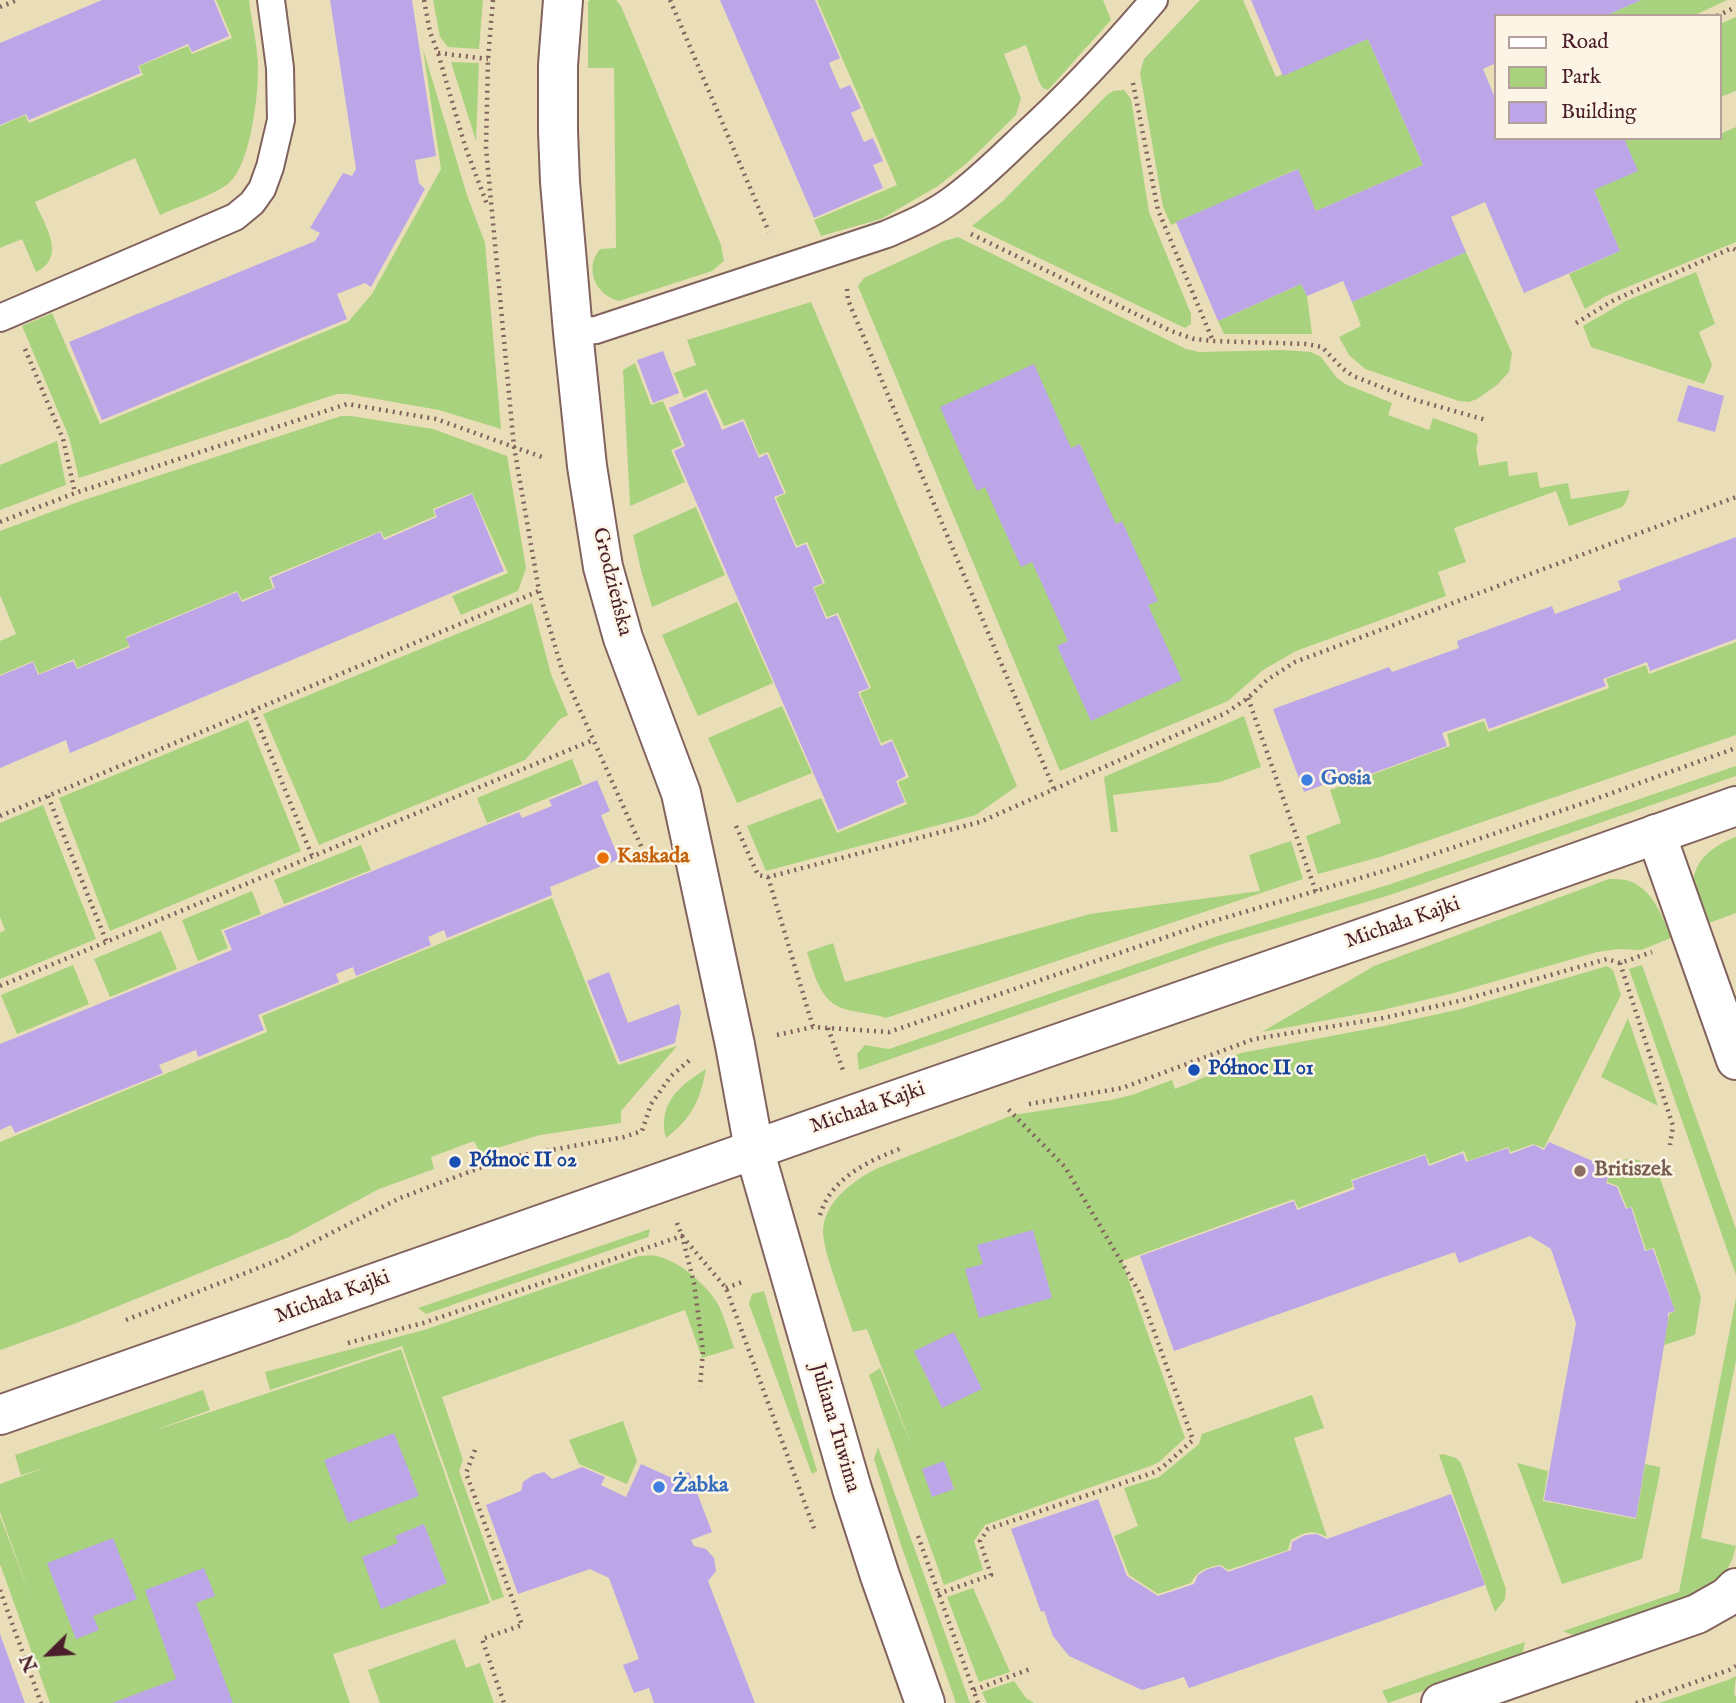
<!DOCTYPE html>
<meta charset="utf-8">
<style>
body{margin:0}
#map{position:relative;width:1736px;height:1703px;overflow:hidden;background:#eadeb9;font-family:"IM FELL English",serif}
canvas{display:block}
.legend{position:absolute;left:1494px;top:14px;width:228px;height:126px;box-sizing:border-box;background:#fcf5e5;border:2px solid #b59f9b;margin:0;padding:9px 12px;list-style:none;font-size:21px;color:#4a1f2b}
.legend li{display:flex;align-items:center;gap:14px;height:35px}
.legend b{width:35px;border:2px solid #b59f9b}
.north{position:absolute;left:14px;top:1619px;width:70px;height:70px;-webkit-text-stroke:5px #fcf5e5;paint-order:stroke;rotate:246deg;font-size:19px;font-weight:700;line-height:28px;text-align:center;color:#4a1f2b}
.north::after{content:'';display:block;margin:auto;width:24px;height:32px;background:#4a1f2b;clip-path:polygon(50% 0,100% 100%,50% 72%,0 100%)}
</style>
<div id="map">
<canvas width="1736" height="1703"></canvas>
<ul class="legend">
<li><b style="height:9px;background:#fff"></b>Road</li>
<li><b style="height:19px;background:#a8d27d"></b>Park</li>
<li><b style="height:19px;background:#bca6e8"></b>Building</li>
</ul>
<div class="north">N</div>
</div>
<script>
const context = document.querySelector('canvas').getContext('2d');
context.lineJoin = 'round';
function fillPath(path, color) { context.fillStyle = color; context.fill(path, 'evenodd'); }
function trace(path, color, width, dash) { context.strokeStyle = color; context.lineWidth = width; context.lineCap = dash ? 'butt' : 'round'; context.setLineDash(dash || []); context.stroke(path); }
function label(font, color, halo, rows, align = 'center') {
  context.font = font + ' "IM FELL English",serif'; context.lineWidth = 5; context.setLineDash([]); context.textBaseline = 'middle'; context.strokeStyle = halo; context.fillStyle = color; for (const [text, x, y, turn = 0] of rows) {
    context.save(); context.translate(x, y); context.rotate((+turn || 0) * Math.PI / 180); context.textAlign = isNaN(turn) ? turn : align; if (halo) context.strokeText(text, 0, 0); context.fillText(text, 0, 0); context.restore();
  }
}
const green = new Path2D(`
 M 216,0 L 249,0 C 252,23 258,47 258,70 C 258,98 250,165 229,183 C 213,196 179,206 160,215 L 135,158 L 35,202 C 44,224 68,257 36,272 L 22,239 L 0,248 L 0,126 L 25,115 L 29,123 L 143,75 L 139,66 L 188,46 L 192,54 L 232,38 Z
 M 433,0 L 483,0 L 479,49 L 448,47 L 440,37 Z
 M 590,0 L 616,0 L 621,6 L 721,245 L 724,261 L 712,271 L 619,301 C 595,295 584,268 600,249 L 616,248 L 614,68 L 588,68 L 588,2 Z
 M 817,0 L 1103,0 L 1111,20 L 1048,90 L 1043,88 L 1040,84 L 1026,45 L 1004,54 L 1021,98 L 1016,115 L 967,163 L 938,186 L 881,219 L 821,236 L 814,220 L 897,185 Z
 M 1200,0 L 1243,0 L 1276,77 L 1368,39 L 1423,165 L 1316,211 L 1297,169 L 1171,225 L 1163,207 L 1140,73 L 1144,59 Z
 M 1641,0 L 1727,0 L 1693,16 L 1605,16 Z
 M 1736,17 L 1736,91 L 1720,97 L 1720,24 Z
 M 423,49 L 467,195 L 485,243 L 501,429 L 439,410 L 348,394 L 337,394 L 79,478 L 69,437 L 22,326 L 52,313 L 100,424 L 348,322 L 372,294 L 441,169 Z
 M 451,62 L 479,63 L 476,141 Z
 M 1124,90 L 1131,99 L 1149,212 L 1191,314 L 1191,324 L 1185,328 L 972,226 L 1004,200 L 1107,95 L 1113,91 Z
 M 1736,127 L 1736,242 L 1606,296 L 1585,309 L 1569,274 L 1620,251 L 1594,190 L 1624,138 L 1720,138 L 1720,134 Z
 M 958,237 L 1186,349 L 1199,352 L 1283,350 L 1311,352 L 1321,357 L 1337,378 L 1345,384 L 1392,403 L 1388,415 L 1429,430 L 1433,418 L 1477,434 L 1478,442 L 1476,448 L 1479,466 L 1507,461 L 1509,476 L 1537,472 L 1540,488 L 1568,483 L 1571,499 L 1630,490 L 1626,502 L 1622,507 L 1569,526 L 1556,491 L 1454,528 L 1466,562 L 1438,572 L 1446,596 L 1296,651 L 1263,670 L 1228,701 L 1060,771 L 858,286 L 864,278 L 944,241 Z
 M 1466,252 L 1512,353 L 1509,372 L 1497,385 L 1477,399 L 1469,402 L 1459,401 L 1365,369 L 1349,355 L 1339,337 L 1361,326 L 1352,302 Z
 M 1696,272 L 1715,324 L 1699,332 L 1712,365 L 1704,384 L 1591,347 L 1583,326 L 1626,301 Z
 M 1301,284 L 1307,296 L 1312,334 L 1224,334 L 1218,321 Z
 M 811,302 L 1017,786 L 976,815 L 766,871 L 747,826 L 821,798 L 837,833 L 907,804 L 898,782 L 909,777 L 892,739 L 881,743 L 860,693 L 871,688 L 838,613 L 827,617 L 814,588 L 825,583 L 807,542 L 797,546 L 776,498 L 786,493 L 768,452 L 759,455 L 744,419 L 724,426 L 707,389 L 684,398 L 674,373 L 696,365 L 687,340 Z
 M 635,363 L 651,405 L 663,401 L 682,445 L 671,450 L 685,482 L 630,506 L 623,370 Z
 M 341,416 L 351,416 L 433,429 L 507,456 L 526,568 L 518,591 L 461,615 L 452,596 L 508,573 L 472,493 L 433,509 L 435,516 L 384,538 L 381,531 L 269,577 L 273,588 L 242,600 L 237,591 L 126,637 L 129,646 L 77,668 L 74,659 L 39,674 L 33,661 L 0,675 L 0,641 L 16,634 L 0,595 L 0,531 L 78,502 Z
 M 57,441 L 66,485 L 0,510 L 0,465 Z
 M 696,507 L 725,575 L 652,607 L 642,574 L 633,535 Z
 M 737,602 L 773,683 L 698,716 L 662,635 Z
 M 532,603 L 551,674 L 568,715 L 560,719 L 525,760 L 319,845 L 263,714 Z
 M 1736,642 L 1736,735 L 1380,857 L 1318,874 L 1306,836 L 1341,823 L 1330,790 L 1450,746 L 1447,734 L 1484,721 L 1488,732 L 1609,688 L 1606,679 L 1646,665 L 1649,674 Z
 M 782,706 L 812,773 L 737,803 L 708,738 Z
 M 1244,716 L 1261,767 L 1220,782 L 1113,795 L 1118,832 L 1111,832 L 1104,777 Z
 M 248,720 L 301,851 L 110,931 L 59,798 Z
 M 572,759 L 582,784 L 487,823 L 477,798 Z
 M 1736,766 L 1736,776 L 1390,895 L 1219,945 L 859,1070 L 857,1054 L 865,1045 L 889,1049 L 1215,937 L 1388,885 Z
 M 43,805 L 96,939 L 0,979 L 0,933 L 5,930 L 0,917 L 0,823 Z
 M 1736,837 L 1736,913 L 1706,924 C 1702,913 1696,902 1694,891 C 1689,863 1713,845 1736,837 Z
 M 1291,841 L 1303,879 L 886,1018 C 871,1013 856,1013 842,1008 C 820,1001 813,971 807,952 L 833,943 L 845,982 L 1090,914 L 1260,891 L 1249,855 Z
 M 361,845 L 371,870 L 284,904 L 274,880 Z
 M 1609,879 C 1616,879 1626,879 1632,882 C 1655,893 1662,916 1671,938 L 1641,950 L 1618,949 L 1597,952 L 1454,993 L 1382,1010 L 1262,1032 L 1374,966 Z
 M 252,891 L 261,914 L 221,930 L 228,948 L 198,961 L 182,920 Z
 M 552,898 L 618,1065 L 677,1046 L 621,1111 L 621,1123 L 540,1135 L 480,1153 L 474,1141 L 431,1157 L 434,1169 L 379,1189 L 289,1237 L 74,1324 L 0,1350 L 0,1142 L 267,1032 L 262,1016 Z
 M 161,931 L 177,969 L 110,997 L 94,959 Z
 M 73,965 L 89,1004 L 17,1034 L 1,995 Z
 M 1642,965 L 1736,1229 L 1736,1275 L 1629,969 Z
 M 1607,966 L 1613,970 L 1621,995 L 1544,1148 L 1533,1144 L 1511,1152 L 1508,1147 L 1468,1161 L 1464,1151 L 1430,1164 L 1425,1154 L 1351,1180 L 1353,1187 L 1298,1208 L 1294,1199 L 1122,1261 L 1185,1438 L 1159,1462 L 1153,1465 L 985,1525 L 974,1541 L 983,1570 L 944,1585 L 869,1375 L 880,1368 L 913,1449 L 867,1329 L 853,1332 C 847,1315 841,1297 835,1280 C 830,1264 824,1248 823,1232 C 823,1202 855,1179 878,1168 L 1013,1115 L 1111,1100 L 1132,1095 L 1172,1080 L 1175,1089 L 1215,1073 L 1212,1064 L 1241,1053 L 1384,1026 L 1461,1009 Z
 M 1628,1018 L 1658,1106 L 1601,1077 Z
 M 706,1069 C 700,1101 692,1118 666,1138 C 657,1104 680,1085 706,1069 Z
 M 1630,1158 C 1644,1161 1652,1167 1660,1178 L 1701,1297 L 1695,1335 L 1664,1345 L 1669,1314 L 1675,1311 L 1654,1248 L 1646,1250 L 1632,1207 L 1627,1208 L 1618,1186 L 1607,1182 C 1612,1167 1614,1162 1630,1158 Z
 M 650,1229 L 648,1237 L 426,1314 L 418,1308 Z
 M 639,1256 C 644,1256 651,1255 656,1256 C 679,1260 708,1286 719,1306 C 725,1319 729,1334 734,1348 L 702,1358 L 685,1310 L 442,1397 L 463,1460 L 459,1471 L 504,1597 L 492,1601 L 402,1346 L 270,1390 L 265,1372 L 424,1330 Z
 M 764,1291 L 817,1471 L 812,1474 L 749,1304 L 752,1294 Z
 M 1736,1298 L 1736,1360 L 1701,1538 L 1736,1546 L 1732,1560 L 1723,1577 L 1688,1598 L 1583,1634 L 1572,1635 L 1563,1631 L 1679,1592 Z
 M 401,1349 L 490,1603 L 333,1654 L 350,1703 L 50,1703 L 0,1564 L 0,1516 L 30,1596 L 0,1512 L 0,1484 L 44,1468 L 21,1475 L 15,1455 L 203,1390 L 210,1410 L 150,1432 Z
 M 1312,1395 L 1324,1428 L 1294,1438 L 1327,1537 C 1311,1529 1305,1532 1291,1540 L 1288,1550 L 1228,1570 L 1221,1565 C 1206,1568 1199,1569 1191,1583 L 1158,1594 L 1129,1575 L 1114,1536 L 1138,1526 L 1124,1488 L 1159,1477 L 1199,1444 L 1202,1434 Z
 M 623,1421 L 637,1461 L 627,1484 L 579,1464 L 569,1440 Z
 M 878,1447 L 970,1703 L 956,1703 L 900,1542 L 874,1459 Z
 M 1443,1454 L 1456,1458 L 1461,1463 L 1506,1589 L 1505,1599 L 1495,1612 L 1439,1455 Z
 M 1517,1463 L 1548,1471 L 1543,1501 L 1636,1519 L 1645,1464 L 1660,1467 L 1660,1472 L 1642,1559 L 1562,1584 Z
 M 973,1588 L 1010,1672 L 979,1682 L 947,1597 Z
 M 455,1639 L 466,1668 L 480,1663 L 494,1703 L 380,1703 L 368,1670 Z
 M 1525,1642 L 1522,1656 L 1388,1703 L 1382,1691 Z
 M 1736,1676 L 1734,1695 L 1736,1696 L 1736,1703 L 1659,1703 L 1728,1680 Z
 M 1014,1681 L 1026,1698 L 1034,1703 L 987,1703 L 982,1692 Z`);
const building = new Path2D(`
 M 102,0 L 214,0 L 229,36 L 192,52 L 188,44 L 138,66 L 141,73 L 29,120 L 26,114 L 0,125 L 0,43 Z
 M 330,0 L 412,0 L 436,156 L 415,160 L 419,183 L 425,189 L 371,287 L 365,283 L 337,294 L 347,319 L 102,420 L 69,342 L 315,241 L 320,233 L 310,228 L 343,173 L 352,176 L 356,169 Z
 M 720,0 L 815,0 L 840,58 L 829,63 L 840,89 L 850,85 L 861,108 L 851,113 L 864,142 L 873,138 L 883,161 L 873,165 L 883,188 L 814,218 Z
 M 1251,0 L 1641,0 L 1605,16 L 1496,16 L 1496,63 L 1483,69 L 1496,100 L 1496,138 L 1624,138 L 1638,171 L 1594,190 L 1620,251 L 1524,293 L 1485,202 L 1451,217 L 1466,252 L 1352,302 L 1343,281 L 1307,296 L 1301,284 L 1218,321 L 1176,222 L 1298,169 L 1316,211 L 1423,165 L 1368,39 L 1283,76 Z
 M 663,351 L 679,393 L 653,403 L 637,360 Z
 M 1034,364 L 1071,448 L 1080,444 L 1116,524 L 1122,521 L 1158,601 L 1148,605 L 1182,680 L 1091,721 L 1057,646 L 1068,641 L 1032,562 L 1021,567 L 985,487 L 977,491 L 940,407 Z
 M 1688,385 L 1724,396 L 1715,432 L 1677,421 Z
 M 706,392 L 722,430 L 743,421 L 759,458 L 767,454 L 784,493 L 774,497 L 796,548 L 806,544 L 823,583 L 813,587 L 826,619 L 837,615 L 869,688 L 858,692 L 881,746 L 892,741 L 906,776 L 896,781 L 905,802 L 838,830 L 674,451 L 685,446 L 669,408 Z
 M 472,494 L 504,571 L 70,753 L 66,740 L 0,768 L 0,676 L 33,662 L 38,675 L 73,661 L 77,669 L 130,647 L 126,638 L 237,592 L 242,602 L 275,588 L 271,578 L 380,532 L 384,540 L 437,517 L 434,510 Z
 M 1736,537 L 1736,639 L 1650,671 L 1647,662 L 1603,679 L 1606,686 L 1489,729 L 1485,718 L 1442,733 L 1447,746 L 1365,776 L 1363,770 L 1304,792 L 1273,709 L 1389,667 L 1392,672 L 1459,648 L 1457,641 L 1552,606 L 1555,614 L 1621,590 L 1618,581 Z
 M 597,780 L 610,811 L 601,815 L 619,859 L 550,887 L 552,895 L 447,938 L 444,930 L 428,937 L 431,945 L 356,976 L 353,967 L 336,974 L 339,982 L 258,1015 L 264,1030 L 198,1057 L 196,1050 L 159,1065 L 163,1073 L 15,1133 L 11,1125 L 0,1130 L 0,1044 L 232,950 L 224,931 L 519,812 L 522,818 L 552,806 L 549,800 Z
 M 609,972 L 628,1023 L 679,1004 L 681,1013 L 675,1043 L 620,1062 L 587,981 Z
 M 1549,1142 L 1611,1169 L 1606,1183 L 1617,1187 L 1626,1209 L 1631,1207 L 1645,1251 L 1653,1249 L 1675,1311 L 1668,1313 L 1668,1321 L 1636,1518 L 1544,1500 L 1576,1323 L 1551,1249 L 1530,1236 L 1459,1263 L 1455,1252 L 1174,1351 L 1140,1256 L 1294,1201 L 1297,1210 L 1355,1189 L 1352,1181 L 1425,1155 L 1429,1166 L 1463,1153 L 1466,1162 L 1508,1148 L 1510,1154 L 1534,1145 L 1544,1150 Z
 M 1033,1230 L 1052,1298 L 979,1318 L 965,1269 L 983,1264 L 977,1245 Z
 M 954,1332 L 982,1389 L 942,1408 L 914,1351 Z
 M 394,1433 L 419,1496 L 348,1523 L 324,1460 Z
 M 944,1461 L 954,1489 L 932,1497 L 922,1469 Z
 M 641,1464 L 672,1478 L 689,1472 L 712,1532 L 691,1540 L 694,1546 L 706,1549 L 714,1558 L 716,1571 L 708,1581 L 755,1703 L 654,1703 L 649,1688 L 634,1693 L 623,1665 L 639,1659 L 609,1578 L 590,1569 L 518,1594 L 486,1505 L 521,1491 L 523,1482 L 533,1475 L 544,1472 L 552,1479 L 582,1467 L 605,1477 L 601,1485 L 626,1497 Z
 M 1451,1494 L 1485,1585 L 1189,1688 L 1184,1677 L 1142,1690 L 1069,1656 L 1053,1636 L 1044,1611 L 1041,1612 L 1011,1529 L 1098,1499 L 1127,1576 L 1158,1596 L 1194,1584 L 1198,1575 L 1208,1569 L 1220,1566 L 1228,1572 L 1291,1550 L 1292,1542 L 1305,1535 L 1317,1534 L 1327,1539 Z
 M 424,1524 L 447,1583 L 381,1609 L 362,1557 L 398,1543 L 395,1536 Z
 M 113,1538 L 137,1599 L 93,1616 L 99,1630 L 76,1639 L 47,1563 Z
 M 204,1568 L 215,1596 L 196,1603 L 233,1703 L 112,1703 L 176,1679 L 145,1590 Z
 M 0,1634 L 25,1703 L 0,1703 Z`);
const path = new Path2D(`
 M 424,0 L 430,32 L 438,53 L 465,146 L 488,207
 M 493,0 L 488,59 L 486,148 L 514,447 L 539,591 L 562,670 L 646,857
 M 670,0 L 769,232
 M 0,7 L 17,0
 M 1717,16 L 1736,7
 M 438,53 L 488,59
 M 1133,83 L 1158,210 L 1213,341
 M 971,234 L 1171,331 L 1194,339 L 1213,341 L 1306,344 L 1322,347 L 1342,368 L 1353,376 L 1412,399 L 1486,420
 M 847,289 L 848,300 L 1054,789
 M 1576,323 L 1614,300 L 1732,248 L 1736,250
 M 25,349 L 63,439 L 75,493
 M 0,522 L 75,493 L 347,404 L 436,419 L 542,457
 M 1248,698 L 1316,892
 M 253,711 L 312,856
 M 48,796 L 107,943
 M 0,816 L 539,591
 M 736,826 L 758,875 L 768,877 L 980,822 L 1226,713 L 1248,698 L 1267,680 L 1295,662 L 1736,497
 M 768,877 L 813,1027
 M 1620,963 L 1673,1126 L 1670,1145
 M 0,986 L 593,740
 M 828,1028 L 844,1073
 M 777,1035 L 813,1027 L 889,1032 L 1207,923 L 1387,870 L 1590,801 L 1736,748
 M 1029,1104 L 1122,1088 L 1254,1039 L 1383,1018 L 1459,1001 L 1607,959 L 1620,963 L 1652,952
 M 820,1215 C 831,1178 868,1161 902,1148
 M 677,1223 L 682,1236 L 726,1288 L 815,1531
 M 726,1288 L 745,1281
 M 126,1320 L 276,1261 L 400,1198 L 506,1158 L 624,1137 L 642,1131 L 651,1104 L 671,1076 L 691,1059
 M 348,1343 L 423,1323 L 682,1236 L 694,1283 L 703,1351 L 700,1387
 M 475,1450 L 466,1473 L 522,1625 L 482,1639 L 504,1703
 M 918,1536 L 978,1703
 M 0,1590 L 41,1703
 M 938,1594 L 991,1575 L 980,1541 L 988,1529 L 1155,1472 L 1164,1466 L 1193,1440 L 1141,1295 L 1065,1167 L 1007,1108
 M 974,1690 L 1030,1669
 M 1636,1703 L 1729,1670 L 1736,1666`);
const lane = new Path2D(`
 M 0,318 L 235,217 L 252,203 L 262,189 L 270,167 L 281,120 L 280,68 L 271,0
 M 573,332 L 596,330 L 887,234 C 910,224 933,214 953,199 C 979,180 1002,157 1025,135 C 1071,93 1113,48 1154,0`);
const street = new Path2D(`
 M 563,0 L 558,65 L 558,131 L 560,182 L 573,332 L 587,466 L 603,567 L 623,638 L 681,793 L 735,1045 L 754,1149
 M 1656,834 L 1736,1060
 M 1441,1703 L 1697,1614 L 1727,1597 L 1736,1588`);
const secondary = new Path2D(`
 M 754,1149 L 852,1489 L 880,1576 L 925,1703
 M 0,1415 L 858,1113 L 1406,923 L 1736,806`);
const markers = [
 [1307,780,7,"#3f7fe0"],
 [603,858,7,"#e8710a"],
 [1194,1070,7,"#1a4fb4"],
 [455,1162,7,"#1a4fb4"],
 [1580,1171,7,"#8d6e63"],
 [659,1487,7,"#3f7fe0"]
];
const streetNames = [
 ["Grodzieńska",611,582,76],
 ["Michała Kajki",1403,924,-19],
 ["Michała Kajki",868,1109,-19],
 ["Michała Kajki",333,1298,-20],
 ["Juliana Tuwima",834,1428,74]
];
const shopNames = [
 ["Gosia",1321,780],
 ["Żabka",673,1487]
];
const foodNames = [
 ["Kaskada",617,858]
];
const transitNames = [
 ["Północ II 01",1208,1070],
 ["Północ II 02",469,1162]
];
const educationNames = [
 ["Britiszek",1594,1171]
];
fillPath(green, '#a8d27d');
fillPath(building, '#bca6e8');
trace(lane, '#82625d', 30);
trace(street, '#82625d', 42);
trace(secondary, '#82625d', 42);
trace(path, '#82625d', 4.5, [2, 5]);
trace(lane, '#fff', 26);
trace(street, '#fff', 38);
trace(secondary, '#fff', 38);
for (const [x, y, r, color] of markers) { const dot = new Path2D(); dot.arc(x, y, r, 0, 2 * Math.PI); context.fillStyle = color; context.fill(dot); trace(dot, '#fcf5e5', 2.5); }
label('21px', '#4a1f2b', '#fcf5e5', streetNames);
label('bold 21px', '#366cbe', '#fcf5e5', shopNames, 'left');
label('bold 21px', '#c56008', '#fcf5e5', foodNames, 'left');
label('bold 21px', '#164399', '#fcf5e5', transitNames, 'left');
label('bold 21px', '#785e54', '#fcf5e5', educationNames, 'left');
</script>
